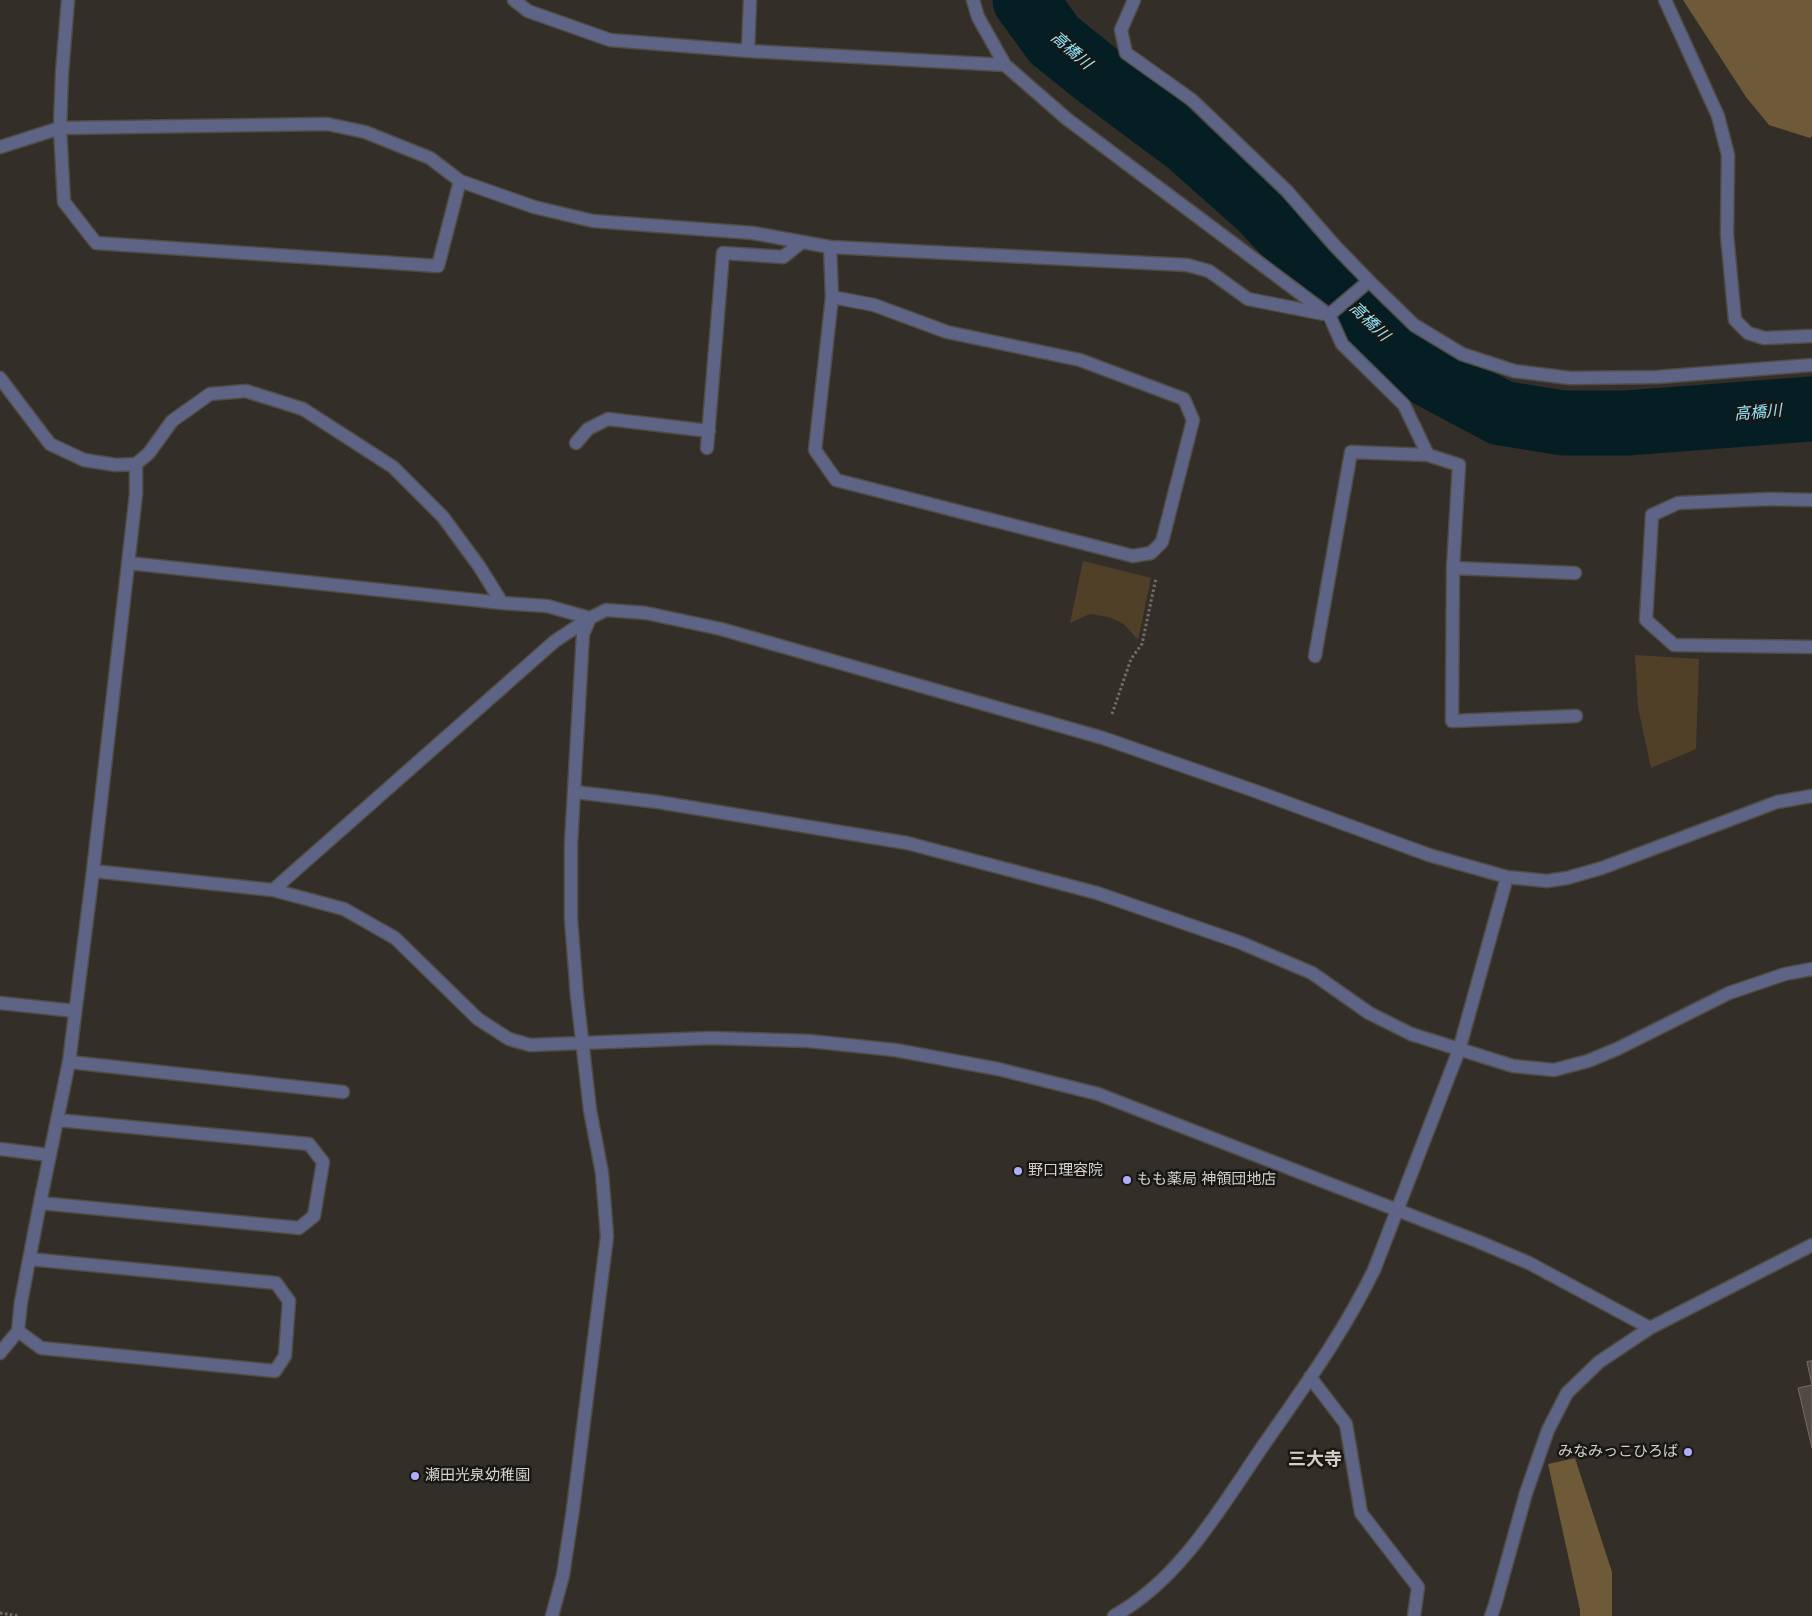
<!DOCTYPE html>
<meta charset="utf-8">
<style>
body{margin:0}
canvas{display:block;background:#332e28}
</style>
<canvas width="1812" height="1616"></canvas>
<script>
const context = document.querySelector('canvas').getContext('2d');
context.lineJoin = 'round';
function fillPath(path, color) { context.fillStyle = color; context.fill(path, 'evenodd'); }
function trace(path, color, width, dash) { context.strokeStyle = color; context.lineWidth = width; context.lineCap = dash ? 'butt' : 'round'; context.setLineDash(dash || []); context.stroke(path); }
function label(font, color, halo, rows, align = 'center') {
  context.font = font + ' Helvetica,"Noto Sans JP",sans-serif'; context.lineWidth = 5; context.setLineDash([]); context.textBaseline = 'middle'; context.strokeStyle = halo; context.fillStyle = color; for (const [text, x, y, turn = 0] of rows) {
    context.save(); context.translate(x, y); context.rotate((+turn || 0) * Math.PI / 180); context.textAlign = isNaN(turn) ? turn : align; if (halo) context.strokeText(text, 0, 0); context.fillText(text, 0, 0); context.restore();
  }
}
const green = new Path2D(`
 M 1083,561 L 1151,578 L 1138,640 L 1124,624 L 1109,617 L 1090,614 L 1070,623 Z
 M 1635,655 L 1699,659 L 1696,749 L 1651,768 L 1638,707 Z`);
const forest = new Path2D(`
 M 1683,0 L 1812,0 L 1812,136 L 1810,138 L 1769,125 L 1746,97 Z
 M 1575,1458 L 1612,1572 L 1612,1616 L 1580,1616 L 1580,1610 L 1548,1464 Z`);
const river = new Path2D(`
 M 1025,0 L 1054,40 L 1095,73 L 1189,143 L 1261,207 L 1310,259 L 1368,324 L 1426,373 L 1501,413 L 1563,423 L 1627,423 L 1812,409`);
const building = new Path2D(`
 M 1812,1361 L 1812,1448 L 1798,1388 L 1812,1385 L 1807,1362 Z`);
const path = new Path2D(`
 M 1112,714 L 1131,659 L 1142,644 L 1156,578
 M 0,1613 L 19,1616`);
const minor = new Path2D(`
 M 68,0 L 62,73 L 60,128 L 64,202 L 96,243 L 438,266 L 460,181
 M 514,0 L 528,11 L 610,40 L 748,51 L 1005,65
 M 973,0 L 978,17 L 1005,65 L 1067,119 L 1329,315 L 1369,281 L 1414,325 L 1462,354 L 1514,371 L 1570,378 L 1657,377 L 1812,365
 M 1134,0 L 1121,30 L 1126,53 L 1192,100 L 1287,191 L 1335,246 L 1369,281
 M 1665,0 L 1718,116 L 1728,155 L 1727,235 L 1735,320 L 1748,333 L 1764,338 L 1812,336
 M 748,51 L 750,0
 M 0,147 L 60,128 L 327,124 L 365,132 L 430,158 L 460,181 L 534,207 L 593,221 L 753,233 L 830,247 L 1187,265 L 1209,271 L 1248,299 L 1329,315 L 1342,344 L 1404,405 L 1428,455 L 1459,465 L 1453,568 L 1452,721 L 1576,716
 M 830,247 L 832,297 L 815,450 L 836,480 L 1133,556 L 1151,553 L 1162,542 L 1193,420 L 1184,399 L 1080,360 L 947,332 L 874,305 L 832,297
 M 0,378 L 50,444 L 84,460 L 116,465 L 136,464 L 149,453 L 172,421 L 210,394 L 246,391 L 303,409 L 393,467 L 443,517 L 479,566 L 502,603
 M 576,443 L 588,429 L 608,419 L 709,431
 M 707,448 L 723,253 L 783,257 L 802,242
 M 1812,500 L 1769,499 L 1678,503 L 1652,515 L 1646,620 L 1674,645 L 1812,647
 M 128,563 L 502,603 L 547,606 L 590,618
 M 1453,568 L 1575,573
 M 1315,656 L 1351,452 L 1428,455
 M 575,792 L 658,802 L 907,843 L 1097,893 L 1239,942 L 1312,973 L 1369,1013 L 1411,1034 L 1513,1066 L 1554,1070 L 1588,1061 L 1617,1049 L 1729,993 L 1785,974 L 1812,969
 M 93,871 L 273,890 L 344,909 L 395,938 L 478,1019 L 509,1039 L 530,1045 L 711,1038 L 809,1041 L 895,1050 L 998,1069 L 1098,1094 L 1477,1241 L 1529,1263 L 1650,1328
 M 273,890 L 555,641 L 590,618 L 606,610 L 646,613 L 721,629 L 1103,738 L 1255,791 L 1429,855 L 1507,877 L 1547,881 L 1567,878 L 1602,868 L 1777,802 L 1812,796
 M 0,1003 L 75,1011
 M 69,1062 L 343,1092
 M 0,1149 L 49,1155
 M 40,1203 L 299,1228 L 314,1216 L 323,1162 L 309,1144 L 57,1120
 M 18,1331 L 41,1348 L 275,1371 L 285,1356 L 289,1301 L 276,1283 L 29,1259
 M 0,1353 L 18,1331 L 21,1302 L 40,1203 L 69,1062 L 93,871 L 136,494 L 136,464
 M 1310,1377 L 1346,1424 L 1361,1513 L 1418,1587 L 1414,1616
 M 552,1616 L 563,1575 L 573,1509 L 607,1236 L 602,1173 L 590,1110 L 577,996 L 571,919 L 571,844 L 583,634 L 590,618
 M 1114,1616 C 1182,1578 1222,1505 1265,1443 C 1304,1387 1344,1332 1374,1270 L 1459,1050 L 1507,877
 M 1491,1616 L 1495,1605 L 1526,1493 L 1548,1430 L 1567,1393 L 1599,1362 L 1650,1328 L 1812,1245`);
const markers = [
 [1018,1171,5,"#b0aefa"],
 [1127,1180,5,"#b0aefa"],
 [1688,1452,5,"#b0aefa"],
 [415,1476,5,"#b0aefa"]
];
const poiNames = [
 ["野口理容院",1028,1171],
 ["もも薬局 神領団地店",1137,1180],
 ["みなみっこひろば",1678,1452,"right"],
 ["瀬田光泉幼稚園",425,1476]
];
const waterNames = [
 ["高橋川",1071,51,41],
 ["高橋川",1369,322,44],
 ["高橋川",1758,413,-5]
];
const quarterNames = [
 ["三大寺",1315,1460]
];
fillPath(green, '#504028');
fillPath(forest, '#6e5938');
trace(river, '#041e23', 65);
fillPath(building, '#514a44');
trace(building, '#746c66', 1);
trace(minor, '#504c46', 15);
trace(path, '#716c67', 3, [2.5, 2.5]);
trace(minor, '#5e6485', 12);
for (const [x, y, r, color] of markers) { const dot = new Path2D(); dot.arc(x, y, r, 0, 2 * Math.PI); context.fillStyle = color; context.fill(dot); trace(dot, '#191714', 2); }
label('15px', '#d5d2cd', '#191714', poiNames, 'left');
label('italic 16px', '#94e8fb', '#191714', waterNames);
label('bold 18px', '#d3cdc5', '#191714', quarterNames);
</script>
